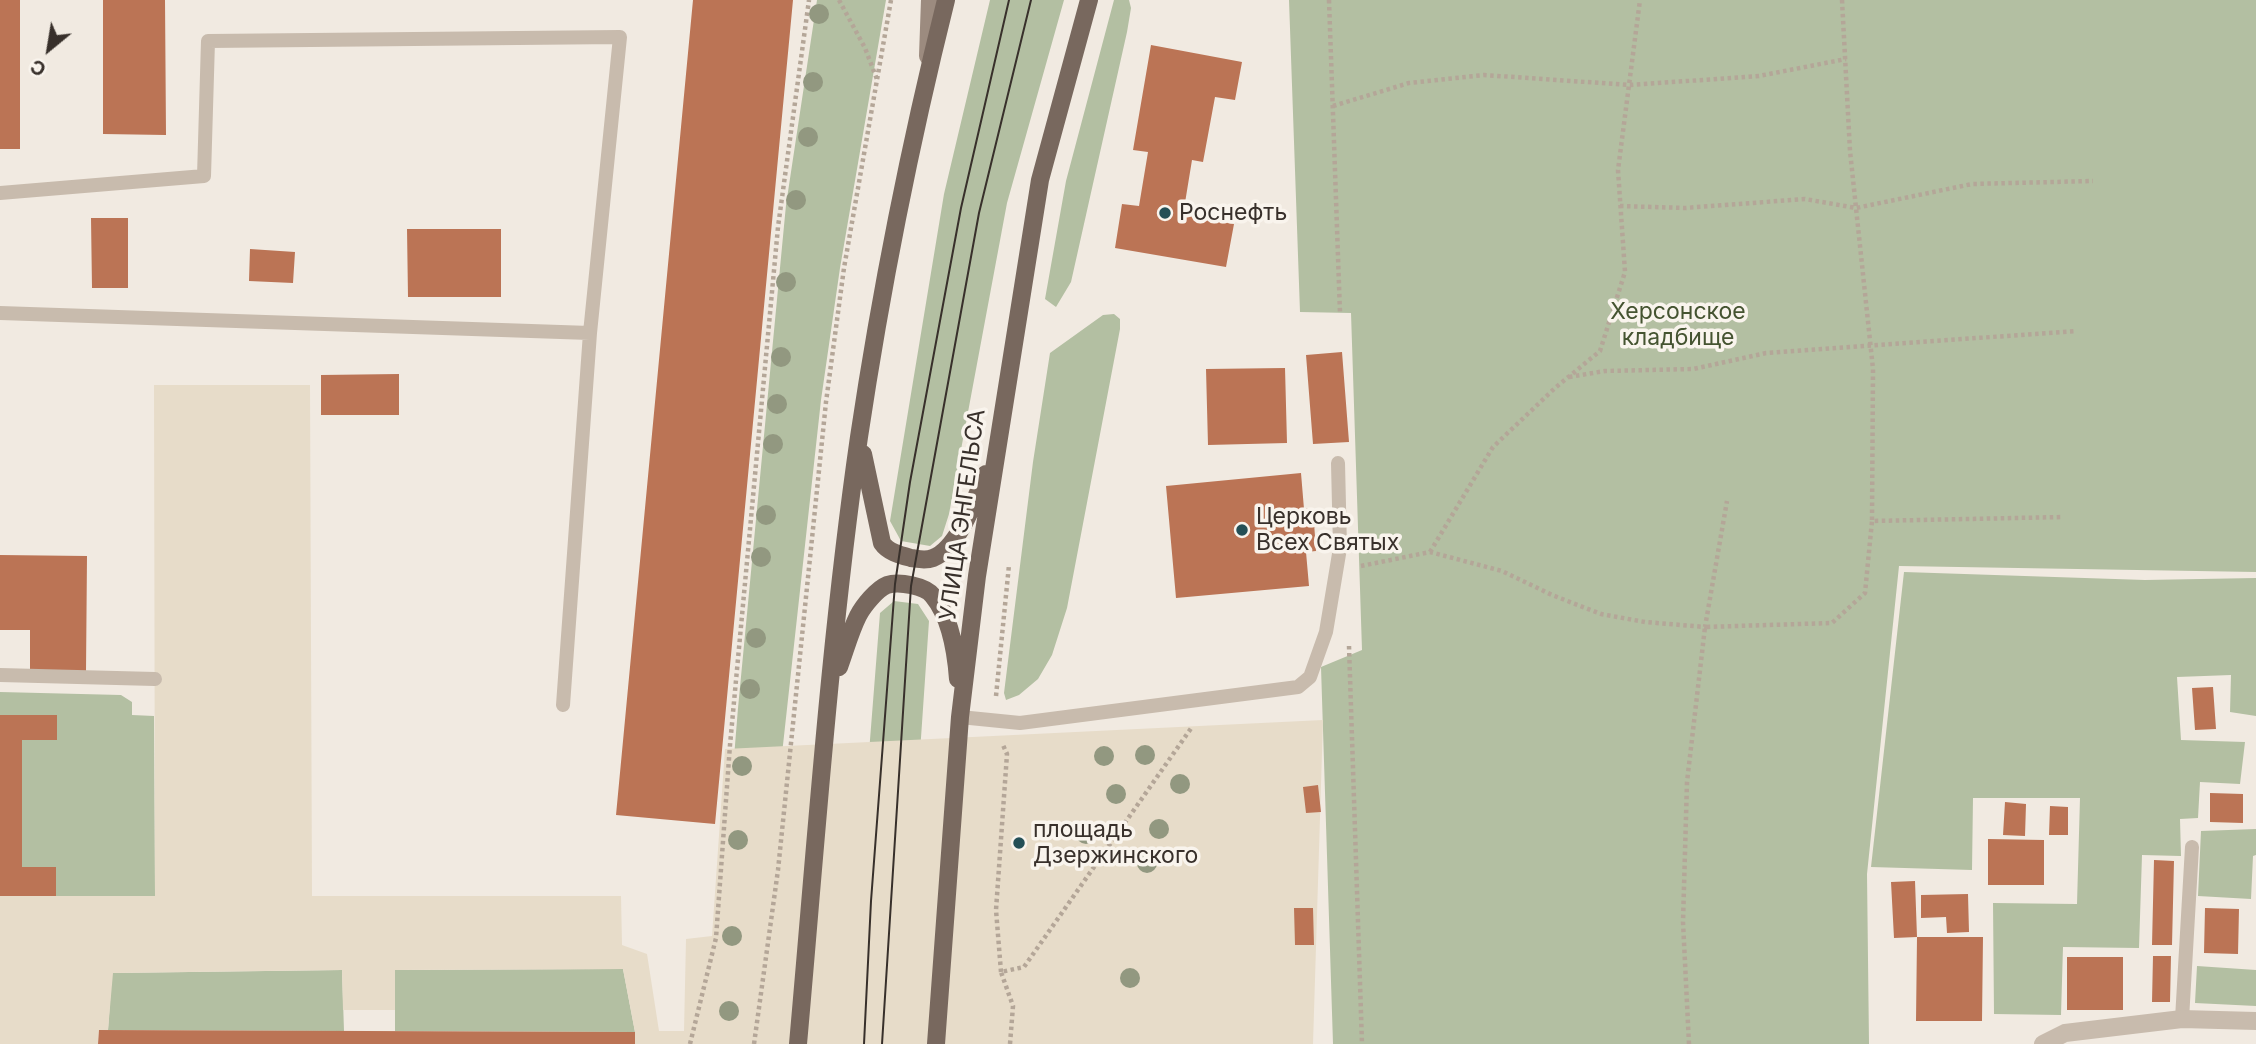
<!DOCTYPE html>
<meta charset="utf-8">
<style>
body{margin:0}
#map{position:relative;width:2256px;height:1044px;overflow:hidden;background:#f1eae1;font-family:Inter,sans-serif}
canvas{display:block}
.north{position:absolute;left:14px;top:14px;width:70px;height:70px;-webkit-text-stroke:5px #f9f4ed;paint-order:stroke;rotate:210deg;font-size:19px;font-weight:700;line-height:28px;text-align:center;color:#38302b}
.north::after{content:'';display:block;margin:auto;width:24px;height:32px;background:#38302b;clip-path:polygon(50% 0,100% 100%,50% 72%,0 100%)}
</style>
<div id="map">
<canvas width="2256" height="1044"></canvas>
<div class="north">С</div>
</div>
<script>
const context = document.querySelector('canvas').getContext('2d');
context.lineJoin = 'round';
function fillPath(path, color) { context.fillStyle = color; context.fill(path, 'evenodd'); }
function trace(path, color, width, dash) { context.strokeStyle = color; context.lineWidth = width; context.lineCap = dash ? 'butt' : 'round'; context.setLineDash(dash || []); context.stroke(path); }
function label(font, color, halo, rows, align = 'center') {
  context.font = font + ' Inter,sans-serif'; context.lineWidth = 7; context.setLineDash([]); context.textBaseline = 'middle'; context.strokeStyle = halo; context.fillStyle = color; for (const [text, x, y, turn = 0] of rows) {
    context.save(); context.translate(x, y); context.rotate((+turn || 0) * Math.PI / 180); context.textAlign = isNaN(turn) ? turn : align; if (halo) context.strokeText(text, 0, 0); context.fillText(text, 0, 0); context.restore();
  }
}
const green = new Path2D(`
 M 817,0 L 886,0 L 840,268 L 821,400 L 769,872 L 695,1044 L 722,906 L 738,708 L 786,205 Z
 M 990,0 L 1064,0 L 1007,203 L 949,514 L 942,536 L 930,546 L 901,541 L 890,521 L 944,194 Z
 M 1114,0 L 1129,0 L 1131,8 L 1127,32 L 1071,282 L 1056,307 L 1045,299 L 1066,181 Z
 M 1289,0 L 2256,0 L 2256,572 L 1899,566 L 1867,874 L 1869,1044 L 1333,1044 L 1321,667 L 1362,650 L 1351,313 L 1300,312 Z
 M 1114,314 L 1120,319 L 1120,329 L 1067,608 L 1052,655 L 1038,679 L 1019,695 L 1006,700 L 1004,693 L 1033,462 L 1050,353 L 1103,315 Z
 M 1904,572 L 2145,580 L 2256,578 L 2256,716 L 2230,712 L 2231,675 L 2177,677 L 2181,740 L 2245,742 L 2240,784 L 2200,782 L 2198,818 L 2180,819 L 2181,856 L 2142,855 L 2139,948 L 2063,947 L 2061,1015 L 1994,1014 L 1993,903 L 2077,904 L 2080,798 L 1973,798 L 1972,870 L 1871,867 Z
 M 894,601 L 918,604 L 929,621 L 900,1044 L 846,1044 L 880,613 Z
 M 0,692 L 121,695 L 132,702 L 132,715 L 154,716 L 155,896 L 56,896 L 56,868 L 22,867 L 22,740 L 57,740 L 57,716 L 0,715 Z
 M 2256,829 L 2256,855 L 2253,856 L 2251,899 L 2198,896 L 2201,831 Z
 M 2197,966 L 2256,970 L 2256,1006 L 2195,1003 Z
 M 623,969 L 635,1032 L 395,1031 L 395,970 Z
 M 342,970 L 344,1031 L 108,1030 L 112,973 Z`);
const plaza = new Path2D(`
 M 154,385 L 310,385 L 312,896 L 621,896 L 622,945 L 647,954 L 659,1031 L 684,1031 L 686,939 L 712,936 L 725,749 L 1323,720 L 1313,1044 L 635,1044 L 635,1032 L 623,969 L 395,970 L 395,1010 L 343,1010 L 342,970 L 113,973 L 108,1030 L 99,1030 L 98,1044 L 0,1044 L 0,896 L 155,896 Z`);
const building = new Path2D(`
 M 0,0 L 20,0 L 20,149 L 0,149 Z
 M 103,0 L 165,0 L 166,135 L 103,134 Z
 M 693,0 L 793,0 L 715,824 L 616,815 Z
 M 1151,45 L 1242,62 L 1235,100 L 1215,97 L 1203,162 L 1192,160 L 1183,215 L 1234,224 L 1226,267 L 1115,248 L 1122,204 L 1139,206 L 1148,152 L 1133,150 Z
 M 91,218 L 128,218 L 128,288 L 92,288 Z
 M 407,229 L 501,229 L 501,297 L 408,297 Z
 M 250,249 L 295,252 L 293,283 L 249,281 Z
 M 1342,352 L 1349,442 L 1313,444 L 1306,355 Z
 M 1285,368 L 1287,443 L 1208,445 L 1206,369 Z
 M 399,374 L 399,415 L 321,415 L 321,375 Z
 M 1301,473 L 1304,509 L 1313,508 L 1316,551 L 1306,552 L 1309,586 L 1176,598 L 1166,486 Z
 M 0,555 L 87,556 L 86,671 L 30,671 L 30,630 L 0,630 Z
 M 2213,687 L 2216,729 L 2195,730 L 2192,688 Z
 M 0,715 L 57,715 L 57,740 L 22,740 L 22,867 L 56,867 L 56,896 L 0,896 Z
 M 1318,785 L 1321,812 L 1306,813 L 1303,787 Z
 M 2210,793 L 2243,794 L 2243,823 L 2210,822 Z
 M 2005,802 L 2026,804 L 2025,836 L 2003,835 Z
 M 2050,806 L 2068,807 L 2068,835 L 2049,835 Z
 M 1988,839 L 2044,840 L 2044,885 L 1988,885 Z
 M 2154,860 L 2174,861 L 2172,945 L 2152,945 Z
 M 1915,881 L 1917,937 L 1983,937 L 1982,1021 L 1916,1021 L 1917,937 L 1894,938 L 1891,882 Z
 M 1968,894 L 1969,932 L 1947,933 L 1946,917 L 1921,918 L 1921,895 Z
 M 1294,908 L 1313,908 L 1314,945 L 1295,945 Z
 M 2205,908 L 2239,909 L 2238,954 L 2204,953 Z
 M 2153,956 L 2171,956 L 2170,1002 L 2152,1002 Z
 M 2067,957 L 2123,957 L 2123,1010 L 2067,1010 Z
 M 99,1030 L 635,1032 L 635,1044 L 98,1044 Z`);
const path = new Path2D(`
 M 839,0 L 865,48 L 878,82
 M 1329,0 L 1340,313
 M 1842,0 L 1850,151 L 1873,369 L 1872,521
 M 1333,106 L 1409,83 L 1484,75 L 1630,85 L 1759,76 L 1846,59
 M 1620,206 L 1685,208 L 1805,199 L 1856,208 L 1972,184 L 2093,181
 M 1569,377 L 1605,371 L 1693,369 L 1766,353 L 2076,331
 M 1430,552 L 1493,447 L 1555,388 L 1600,351 L 1625,272 L 1618,170 L 1640,0
 M 1361,566 L 1430,552 L 1502,571 L 1552,595 L 1601,614 L 1645,622 L 1705,627 L 1727,501
 M 1349,646 L 1362,1044
 M 996,696 L 1009,565
 M 1001,972 L 996,910 L 1007,754 L 1003,745
 M 690,1044 L 716,938 L 730,745 L 778,227 L 809,0
 M 754,1044 L 778,870 L 826,402 L 844,268 L 891,0
 M 1010,1044 L 1013,1006 L 1001,972 L 1024,967 L 1192,727
 M 1689,1044 L 1683,922 L 1687,782 L 1705,627 L 1832,623 L 1865,593 L 1872,521 L 2063,517`);
const service = new Path2D(`
 M 0,193 L 204,176 L 208,41 L 620,37 L 590,333 L 563,705
 M 0,313 L 590,333
 M 0,675 L 155,679
 M 960,717 L 1020,723 L 1298,687 L 1310,677 L 1326,632 L 1340,548 L 1338,463
 M 2182,1019 L 2192,847`);
const minor = new Path2D(`
 M 2043,1044 L 2065,1033 L 2182,1019 L 2256,1021`);
const secondary = new Path2D(`
 M 928,56 L 930,0`);
const primary = new Path2D(`
 M 863,454 L 882,543 C 888,552 900,555 911,558 C 919,559 925,561 933,558 C 959,548 975,498 986,474
 M 839,667 C 845,651 850,632 858,616 C 863,606 877,589 887,585 C 899,581 926,586 933,596 C 951,618 956,652 958,679
 M 798,1044 C 816,842 830,638 859,437 C 881,290 910,144 946,0
 M 936,1044 L 960,717 L 977,576 L 1040,180 L 1089,0`);
const tram = new Path2D(`
 M 864,1044 L 871,901 L 895,584 L 910,482 L 961,208 L 1009,0
 M 882,1044 L 911,586 L 979,213 L 1031,0`);
const trees = [
 [819,14],
 [813,82],
 [808,137],
 [796,200],
 [786,282],
 [781,357],
 [777,404],
 [773,444],
 [766,515],
 [761,557],
 [756,638],
 [750,689],
 [1145,755],
 [1104,756],
 [742,766],
 [1180,784],
 [1116,794],
 [1159,829],
 [1086,834],
 [738,840],
 [1147,863],
 [732,936],
 [1130,978],
 [729,1011]
];
const markers = [
 [1165,213,7,"#244f56"],
 [1242,530,7,"#244f56"],
 [1019,843,7,"#244f56"]
];
const poiNames = [
 ["Роснефть",1179,213],
 ["Церковь",1256,517],
 ["Всех Святых",1256,543],
 ["площадь",1033,830],
 ["Дзержинского",1033,856]
];
const parkNames = [
 ["Херсонское",1678,312],
 ["кладбище",1678,338]
];
const streetNames = [
 ["УЛИЦА ЭНГЕЛЬСА",963,515,-82]
];
fillPath(green, '#b3bfa2');
fillPath(plaza, '#e7dcc9');
fillPath(building, '#bb7455');
trace(path, '#b4a698', 4.5, [3.5, 3.5]);
trace(service, '#c8bbad', 14);
trace(minor, '#c8bbad', 18);
trace(secondary, '#9c8b7f', 18);
trace(primary, '#78685e', 18);
trace(tram, '#38302b', 2);
context.fillStyle = '#929880';
for (const [x, y] of trees) { context.beginPath(); context.arc(x, y, 10, 0, 2 * Math.PI); context.fill(); }
for (const [x, y, r, color] of markers) { const dot = new Path2D(); dot.arc(x, y, r, 0, 2 * Math.PI); context.fillStyle = color; context.fill(dot); trace(dot, '#f9f4ed', 2.5); }
label('23px', '#38302b', '#f9f4ed', poiNames, 'left');
label('23px', '#455431', '#f9f4ed', parkNames);
label('23px', '#38302b', '#f9f4ed', streetNames);
</script>
